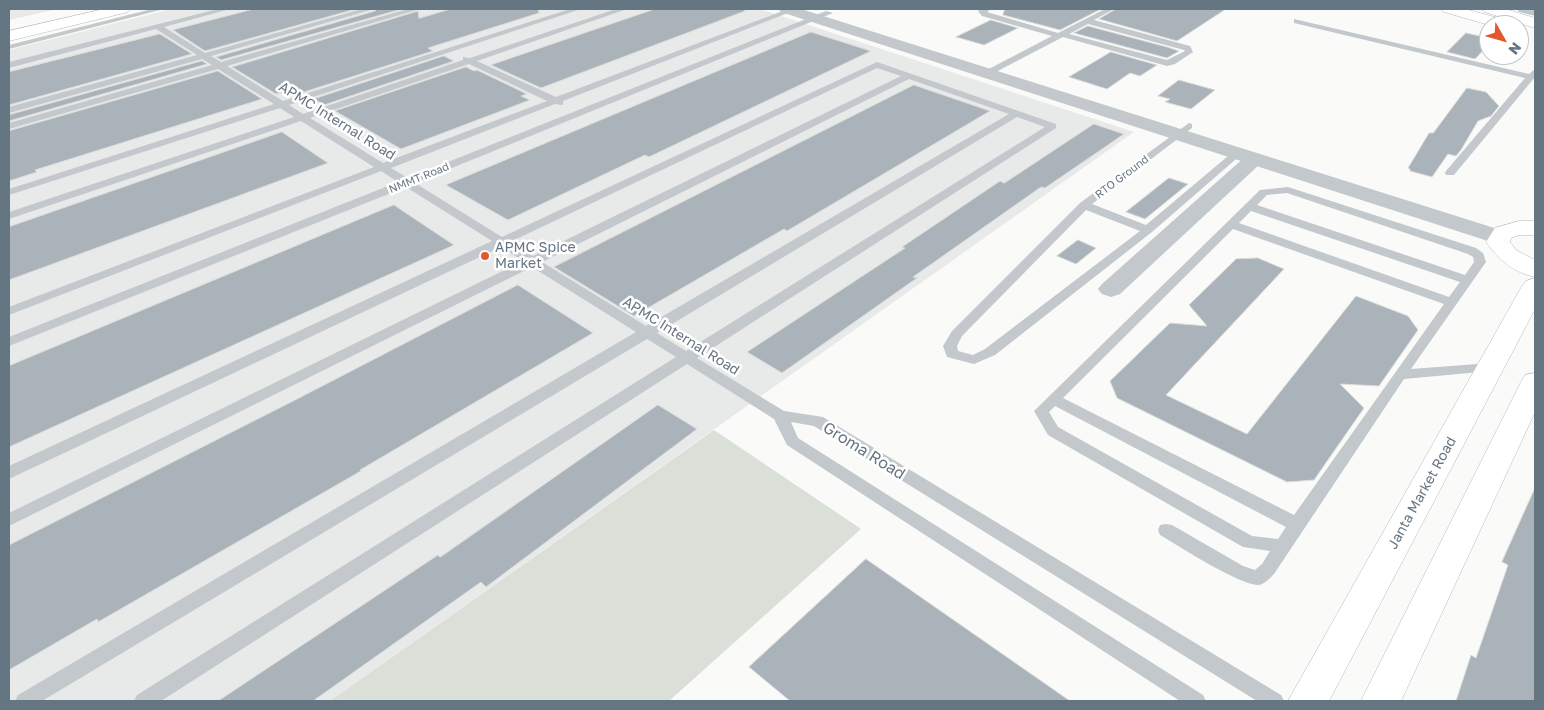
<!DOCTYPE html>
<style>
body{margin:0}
#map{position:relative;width:1544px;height:710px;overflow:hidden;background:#fafaf8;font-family:"Golos Text",sans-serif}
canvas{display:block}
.frame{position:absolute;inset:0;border:10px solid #657683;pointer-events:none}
.north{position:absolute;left:1479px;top:15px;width:50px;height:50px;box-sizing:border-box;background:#fff;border:1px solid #c1c8cd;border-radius:50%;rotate:128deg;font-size:14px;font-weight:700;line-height:20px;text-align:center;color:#657683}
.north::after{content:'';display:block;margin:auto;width:18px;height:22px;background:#e4572e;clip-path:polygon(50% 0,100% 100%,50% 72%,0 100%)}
</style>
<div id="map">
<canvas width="1544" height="710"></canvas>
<div class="frame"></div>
<div class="north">N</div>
</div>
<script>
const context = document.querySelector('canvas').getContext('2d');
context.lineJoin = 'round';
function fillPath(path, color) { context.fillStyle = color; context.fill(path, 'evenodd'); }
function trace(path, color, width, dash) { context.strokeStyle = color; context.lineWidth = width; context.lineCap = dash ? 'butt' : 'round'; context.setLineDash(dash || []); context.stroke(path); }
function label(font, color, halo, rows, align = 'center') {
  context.font = font + ' "Golos Text",sans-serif'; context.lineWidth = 5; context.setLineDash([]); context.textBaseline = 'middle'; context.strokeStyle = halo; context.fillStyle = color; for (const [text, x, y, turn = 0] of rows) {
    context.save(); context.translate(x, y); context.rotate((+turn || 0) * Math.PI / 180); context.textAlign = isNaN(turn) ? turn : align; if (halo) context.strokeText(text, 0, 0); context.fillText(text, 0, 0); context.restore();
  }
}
const built = new Path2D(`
 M 9,9 L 58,9 L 9,20 Z
 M 171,9 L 760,9 L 1134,132 L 330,701 L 9,701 L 9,50 Z`);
const green = new Path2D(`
 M 714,430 L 861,529 L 669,701 L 330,701 Z`);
const canal = new Path2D(`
 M 1517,9 L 1535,9 L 1535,16 L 1519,12 Z`);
const building = new Path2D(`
 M 254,9 L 356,9 L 205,51 L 173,30 Z
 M 376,9 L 402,9 L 221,60 L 216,57 L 375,11 Z
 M 451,9 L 538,9 L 539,13 L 428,48 L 433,51 L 304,92 L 298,89 L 276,94 L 232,67 L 418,11 L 419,18 Z
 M 655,9 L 744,9 L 745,11 L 541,88 L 491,65 Z
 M 1005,9 L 1101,9 L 1060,30 L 1003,15 Z
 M 1116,9 L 1226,9 L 1177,41 L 1099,19 Z
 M 991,20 L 1018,28 L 984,45 L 956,37 Z
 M 1088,26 L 1167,47 L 1179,51 L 1167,58 L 1074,33 Z
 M 811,32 L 871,51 L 649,157 L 645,155 L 508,220 L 446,185 Z
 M 1466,33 L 1489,38 L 1489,44 L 1475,59 L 1447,52 Z
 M 160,34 L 192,54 L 9,105 L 9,72 Z
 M 1111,52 L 1157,65 L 1140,76 L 1130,73 L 1107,89 L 1069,77 Z
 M 444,56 L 454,61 L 324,105 L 314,99 Z
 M 202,61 L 207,64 L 9,121 L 9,115 Z
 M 466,67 L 474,71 L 477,70 L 527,94 L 521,96 L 530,100 L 401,149 L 335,111 Z
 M 218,71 L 262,99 L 35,170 L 37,172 L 9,181 L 9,131 Z
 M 1179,80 L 1215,90 L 1191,109 L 1165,102 L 1170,99 L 1158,96 Z
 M 914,85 L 990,111 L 787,231 L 784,229 L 634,316 L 554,267 Z
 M 1467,88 L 1486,92 L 1499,106 L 1491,116 L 1478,121 L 1461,150 L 1456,156 L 1448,154 L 1432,177 L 1410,171 L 1410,169 L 1408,168 L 1429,133 L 1433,133 Z
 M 1094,124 L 1124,134 L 1045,188 L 1041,187 L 913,277 L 917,278 L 782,373 L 747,352 L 905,248 L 902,247 L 1000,181 L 1004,183 Z
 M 282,132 L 328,163 L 9,280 L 9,227 Z
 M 1169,178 L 1188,184 L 1145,219 L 1126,212 Z
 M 394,205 L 454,245 L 9,447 L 9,366 Z
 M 1078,240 L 1096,248 L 1076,264 L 1057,256 Z
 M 1258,258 L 1284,269 L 1166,395 L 1247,434 L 1356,296 L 1408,316 L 1418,330 L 1379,386 L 1340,384 L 1364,408 L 1314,480 L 1287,482 L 1117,398 L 1110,381 L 1170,323 L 1207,326 L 1189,305 L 1236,259 Z
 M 518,285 L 593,333 L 360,470 L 361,471 L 98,622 L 97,619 L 9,670 L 9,545 L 299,398 Z
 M 658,405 L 697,429 L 486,587 L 481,582 L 313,701 L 218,701 L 438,555 L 440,557 Z
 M 1535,488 L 1535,701 L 1456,701 L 1471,655 L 1476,658 L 1508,565 L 1502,562 Z
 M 866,559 L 1070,701 L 790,701 L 749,667 Z`);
const service = new Path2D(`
 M 152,9 L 164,9 L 9,49 L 9,45 Z
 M 218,9 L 230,9 L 164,27 L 205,53 L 362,9 L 374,9 L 211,56 L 221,62 L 408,9 L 420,9 L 227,66 L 283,101 L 570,9 L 581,9 L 289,105 L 303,114 L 463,60 L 463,57 L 470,58 L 616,9 L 627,9 L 477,61 L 556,97 L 788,9 L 798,9 L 563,101 L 563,105 L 555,104 L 391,168 L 408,178 L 826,11 L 833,13 L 415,183 L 502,237 L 877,62 L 1056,124 L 1056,128 L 697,358 L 784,411 L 823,417 L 1281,695 L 1284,701 L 1257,701 L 814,426 L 791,422 L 798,438 L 1203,695 L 1206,701 L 1180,701 L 787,445 L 774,419 L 687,364 L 161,701 L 134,701 L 137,695 L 676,357 L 647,339 L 42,701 L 15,701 L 18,695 L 636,332 L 532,267 L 9,526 L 9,513 L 523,261 L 501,247 L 9,479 L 9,466 L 492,241 L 406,187 L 9,346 L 9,337 L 398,182 L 381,171 L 9,315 L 9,307 L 374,167 L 301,121 L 9,219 L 9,212 L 294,117 L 280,108 L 9,195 L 9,189 L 274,104 L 218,69 L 9,129 L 9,123 L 212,65 L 202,59 L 9,113 L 9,107 L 197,55 L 156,29 L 9,68 L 9,62 ZM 469,64 L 547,101 L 383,163 L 310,118 ZM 877,68 L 901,76 L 533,256 L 510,242 ZM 909,79 L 1009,114 L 646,326 L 542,262 ZM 1017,117 L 1045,127 L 686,351 L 657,333 Z
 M 981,9 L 991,9 L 987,12 L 1058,33 L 1105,9 L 1114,9 L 1094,20 L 1190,46 L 1193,52 L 1175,64 L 1167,66 L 1063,37 L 988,76 L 985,75 L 985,71 L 1052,36 L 982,16 L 978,11 ZM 1088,24 L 1184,50 L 1185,51 L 1167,60 L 1069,34 Z
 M 1294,19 L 1529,74 L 1535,69 L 1535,77 L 1454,175 L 1446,175 L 1445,173 L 1446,171 L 1525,78 L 1294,23 Z
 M 1189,123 L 1192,124 L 1192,128 L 1092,204 L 1146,225 L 1234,151 L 1238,150 L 1243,153 L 1152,232 L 995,355 L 974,364 L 947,357 L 943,346 L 952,331 L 1080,203 ZM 1086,210 L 1140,231 L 985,349 L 973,355 L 958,351 L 957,346 L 962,336 Z
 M 1288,187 L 1476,248 L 1483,253 L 1486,262 L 1411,369 L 1491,363 L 1496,364 L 1498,367 L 1496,370 L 1491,371 L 1404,379 L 1274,574 C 1270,578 1264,585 1258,585 C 1239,585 1179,546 1160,535 L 1158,530 L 1160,525 L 1166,524 L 1172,525 L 1243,566 L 1255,570 L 1262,564 L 1270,551 L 1243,547 L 1048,435 L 1034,411 L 1260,190 ZM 1287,193 L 1468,254 L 1473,257 L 1474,262 L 1465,275 L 1257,205 L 1267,195 ZM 1251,211 L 1460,282 L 1449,297 L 1239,223 ZM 1233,229 L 1444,304 L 1294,515 L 1063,398 ZM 1055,406 L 1286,527 L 1278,539 L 1252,536 L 1058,427 L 1049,412 Z`);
const minor = new Path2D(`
 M 1253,154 L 1260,156 L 1263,160 L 1260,164 L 1120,294 L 1111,297 L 1102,294 L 1098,289 L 1102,284 L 1246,156 Z`);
const tertiary = new Path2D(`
 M 778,9 L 801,9 L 1507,232 L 1511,237 L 1507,242 L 1499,244 L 1491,242 L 781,12 Z`);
const secondary = new Path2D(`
 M 104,9 L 131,9 L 128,12 L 9,41 L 9,31 Z
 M 1519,221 L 1535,221 L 1535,235 L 1519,235 L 1511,238 L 1510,242 L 1516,250 L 1535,260 L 1535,277 C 1514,273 1498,259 1486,242 L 1495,228 Z
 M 1535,278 L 1535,309 L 1329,701 L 1288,701 L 1522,286 L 1526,281 Z
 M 1535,373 L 1535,412 L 1401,701 L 1361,701 L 1521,382 L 1525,375 Z`);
const primary = new Path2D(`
 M 1441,9 L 1465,9 L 1513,22 L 1515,25 L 1489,25 L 1444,12 Z
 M 1482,9 L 1505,9 L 1535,18 L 1535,28 L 1485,12 Z`);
const markers = [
 [485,256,5,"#e4572e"]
];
const farStreetnames = [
 ["RTO Ground",1122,177,-37],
 ["NMMT Road",419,178,-22]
];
const streetNames = [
 ["APMC Internal Road",337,121,32],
 ["APMC Internal Road",681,336,32],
 ["Janta Market Road",1422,493,-61]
];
const poiNames = [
 ["APMC Spice",495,248],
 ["Market",495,264]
];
const nearStreetnames = [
 ["Groma Road",864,451,32]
];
fillPath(built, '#e8e9e9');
fillPath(green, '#dadfd7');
fillPath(canal, '#bbc7cb');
fillPath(building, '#aab3b9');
trace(building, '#dcdcda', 1);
trace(secondary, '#b3babf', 1);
trace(primary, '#b5babe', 1);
fillPath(service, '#c3c8cc');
fillPath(minor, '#c3c8cc');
fillPath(tertiary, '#c3c8cc');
fillPath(secondary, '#fff');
fillPath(primary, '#fff');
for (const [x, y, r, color] of markers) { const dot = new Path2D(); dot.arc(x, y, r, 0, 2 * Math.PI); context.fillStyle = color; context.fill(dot); trace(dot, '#fff', 2); }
label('11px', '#657683', '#fff', farStreetnames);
label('14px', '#657683', '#fff', streetNames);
label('14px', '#657683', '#fff', poiNames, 'left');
label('16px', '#657683', '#fff', nearStreetnames);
</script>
